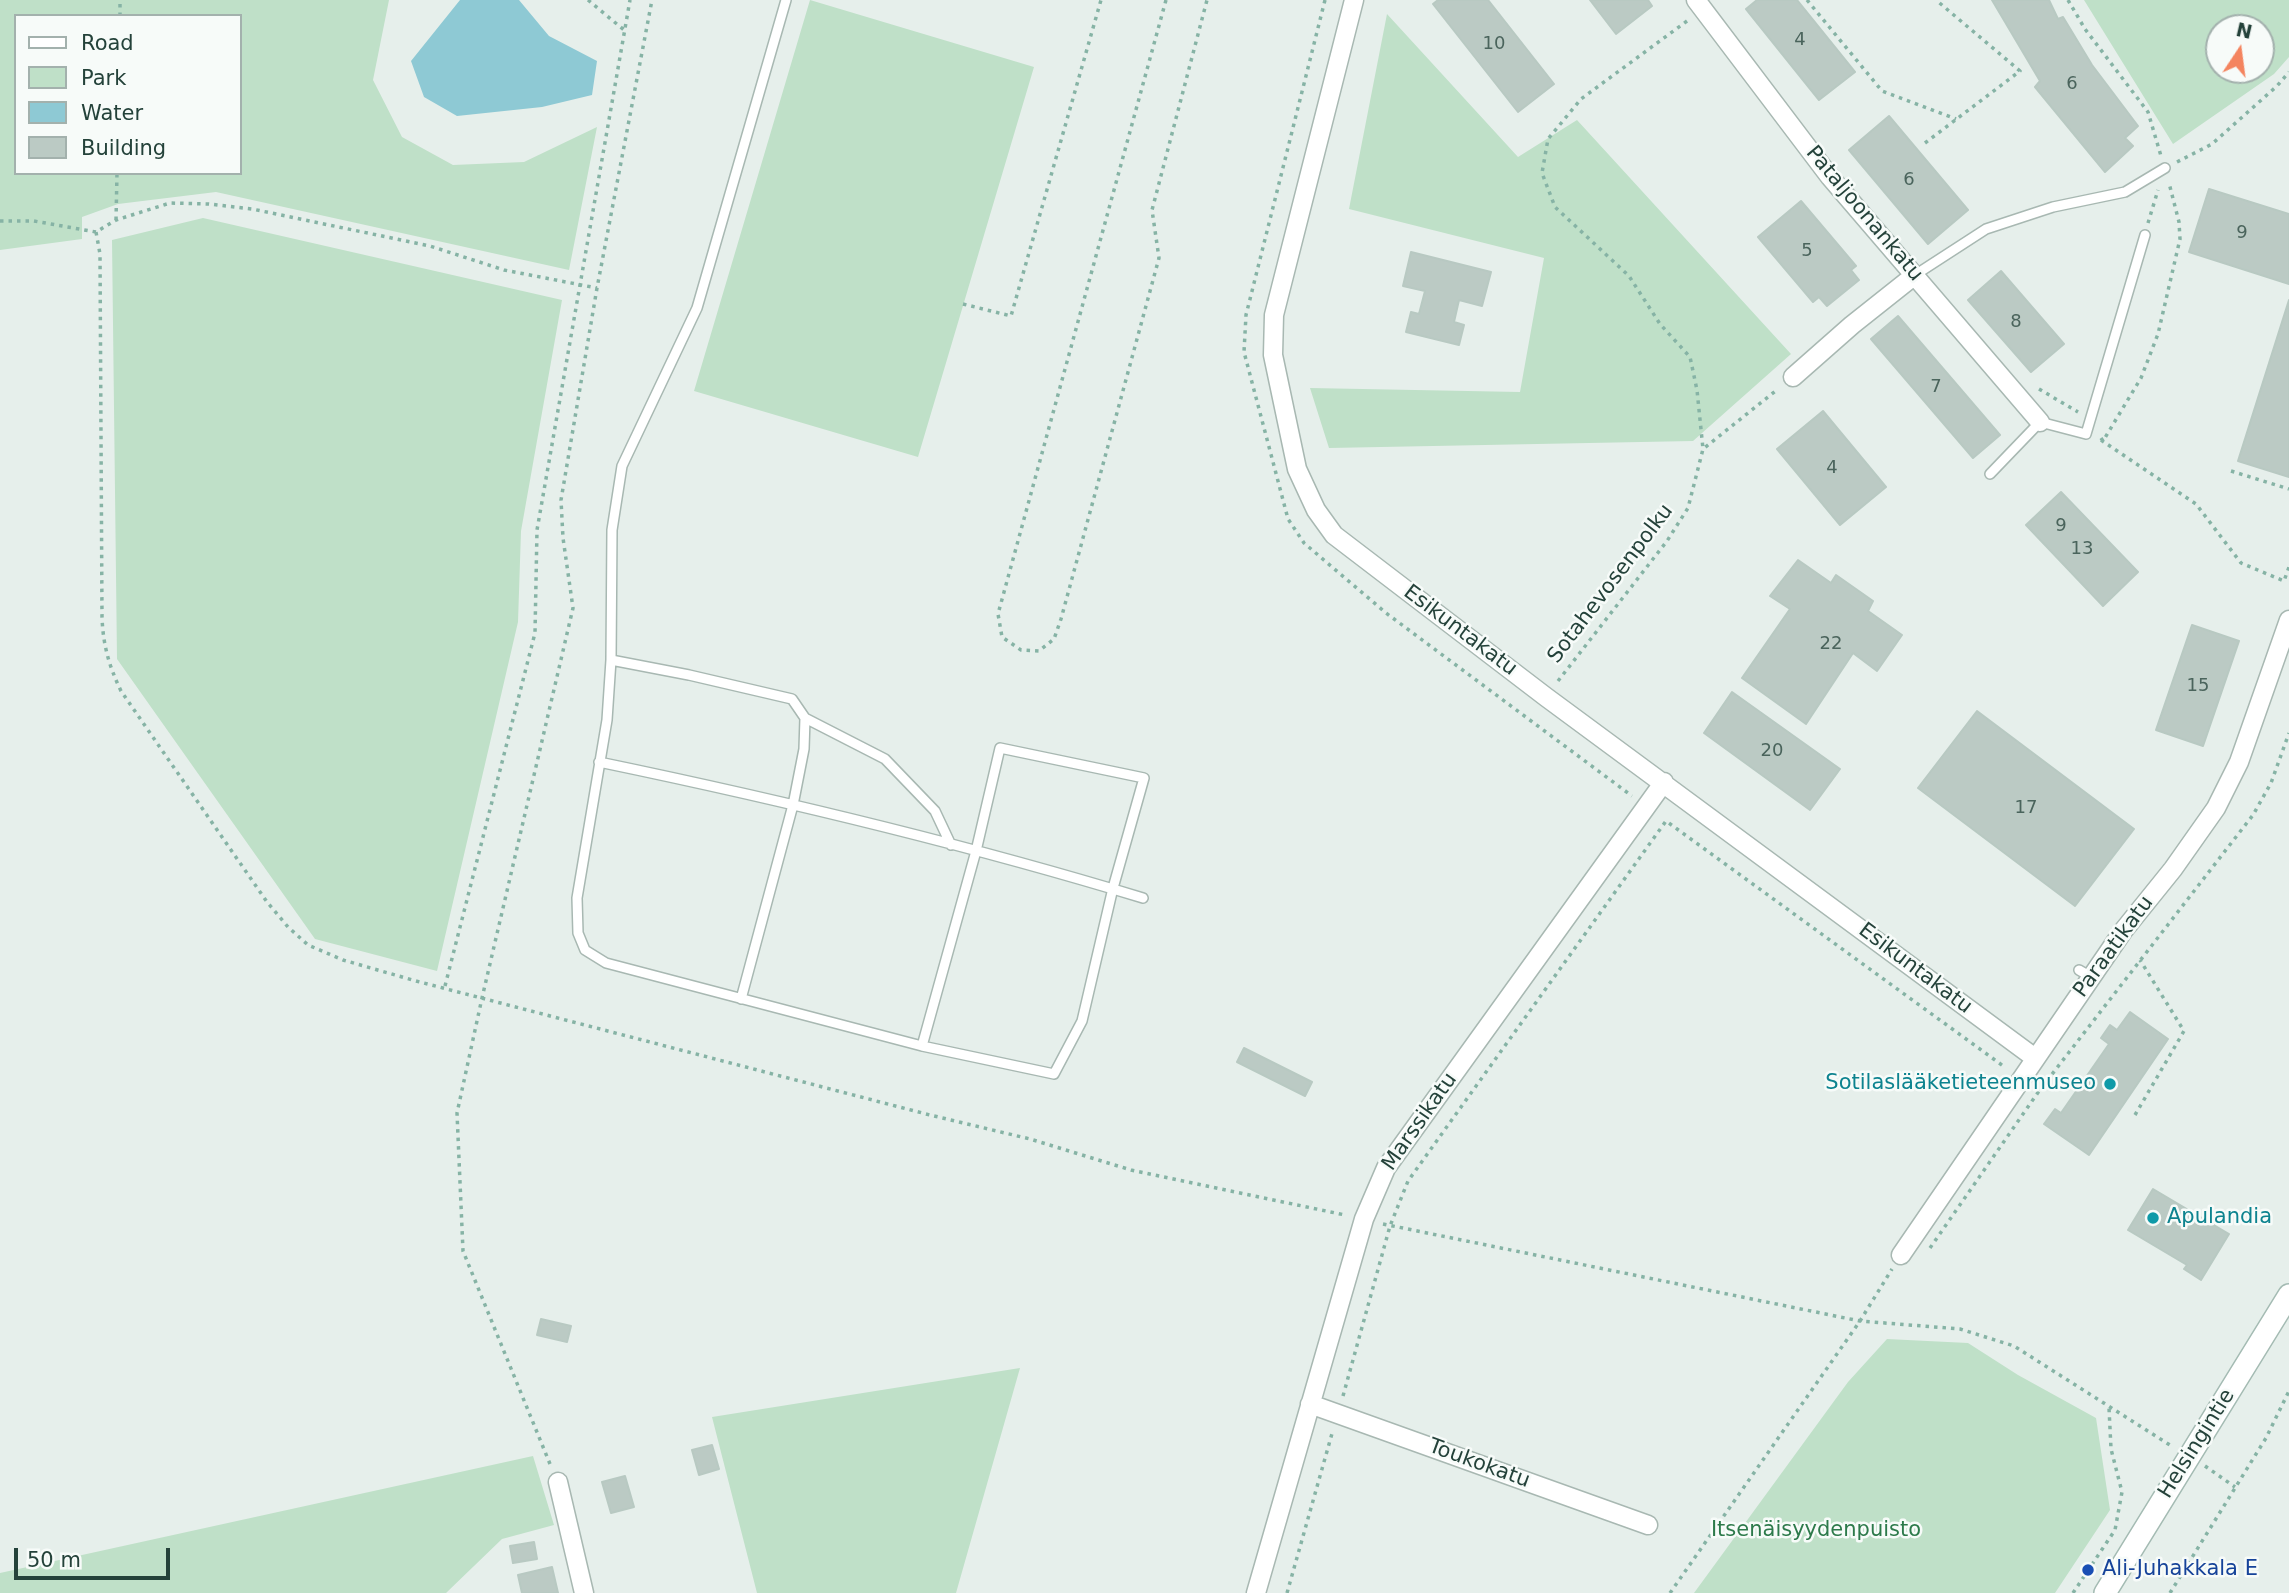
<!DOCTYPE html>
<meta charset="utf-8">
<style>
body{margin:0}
#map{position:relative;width:2289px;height:1593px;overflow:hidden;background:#e6efeb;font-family:"DejaVu Sans",sans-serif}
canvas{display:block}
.legend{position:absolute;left:14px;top:14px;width:228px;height:161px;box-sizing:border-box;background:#f7fbf9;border:2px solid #a3b1ad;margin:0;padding:9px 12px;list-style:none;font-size:21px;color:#24423a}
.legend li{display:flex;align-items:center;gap:14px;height:35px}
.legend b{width:35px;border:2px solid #a3b1ad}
.north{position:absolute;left:2205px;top:14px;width:70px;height:70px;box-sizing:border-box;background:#f7fbf9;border:2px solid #a3b1ad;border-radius:50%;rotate:13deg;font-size:19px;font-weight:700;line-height:28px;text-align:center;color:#24423a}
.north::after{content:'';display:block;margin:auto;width:24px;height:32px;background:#f4845f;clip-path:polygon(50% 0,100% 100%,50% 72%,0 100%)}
.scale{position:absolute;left:14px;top:1548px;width:156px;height:32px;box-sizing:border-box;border:4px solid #24423a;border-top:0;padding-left:9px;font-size:21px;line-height:24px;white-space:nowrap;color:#24423a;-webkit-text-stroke:5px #f7fbf9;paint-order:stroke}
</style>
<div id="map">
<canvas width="2289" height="1593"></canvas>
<ul class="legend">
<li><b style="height:9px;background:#fff"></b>Road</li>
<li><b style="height:19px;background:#bfe0c8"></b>Park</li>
<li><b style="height:19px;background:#8ec9d4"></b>Water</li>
<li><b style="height:19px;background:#bbcac4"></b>Building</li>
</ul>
<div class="north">N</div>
<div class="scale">50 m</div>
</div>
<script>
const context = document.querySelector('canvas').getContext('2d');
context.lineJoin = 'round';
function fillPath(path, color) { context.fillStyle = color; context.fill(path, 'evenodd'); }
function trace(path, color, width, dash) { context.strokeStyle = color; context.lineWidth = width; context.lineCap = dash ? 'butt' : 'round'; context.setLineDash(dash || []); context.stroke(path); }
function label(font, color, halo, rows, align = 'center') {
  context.font = font + ' "DejaVu Sans",sans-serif'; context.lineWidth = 5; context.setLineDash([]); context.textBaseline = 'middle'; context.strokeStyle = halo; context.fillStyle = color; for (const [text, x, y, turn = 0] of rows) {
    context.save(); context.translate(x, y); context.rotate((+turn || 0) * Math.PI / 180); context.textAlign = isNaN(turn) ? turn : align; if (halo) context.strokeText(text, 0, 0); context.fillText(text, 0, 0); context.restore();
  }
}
const green = new Path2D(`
 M 0,0 L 389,0 L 373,80 L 402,137 L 453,165 L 524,162 L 597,127 L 569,270 L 216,192 L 118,204 L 82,217 L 82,239 L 0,250 ZM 16,16 L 240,16 L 240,173 L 16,173 Z
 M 810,0 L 1034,67 L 918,457 L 694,391 Z
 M 2084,0 L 2289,0 L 2289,57 L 2274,74 L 2173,144 ZM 2219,28 L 2261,28 L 2261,70 L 2219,70 Z
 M 1387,14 L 1518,157 L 1577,120 L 1791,354 L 1693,441 L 1329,448 L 1310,388 L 1520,392 L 1544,258 L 1349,209 Z
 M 203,218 L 562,300 L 521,531 L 518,622 L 437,971 L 315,939 L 117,659 L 112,240 Z
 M 1887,1339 L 1968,1343 L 2018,1375 L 2096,1418 L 2110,1510 L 2055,1593 L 1694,1593 L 1848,1382 Z
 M 1020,1368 L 956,1593 L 757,1593 L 712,1417 Z
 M 533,1456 L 554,1525 L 502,1539 L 446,1593 L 0,1593 L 0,1573 Z`);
const water = new Path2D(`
 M 460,0 L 519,0 L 549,36 L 597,61 L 592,95 L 542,107 L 457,116 L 424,97 L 411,61 Z`);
const building = new Path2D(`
 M 1438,0 L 1488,0 L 1554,84 L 1518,112 L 1433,4 Z
 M 1590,0 L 1648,0 L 1652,6 L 1616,34 Z
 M 1757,0 L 1797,0 L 1855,72 L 1819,100 L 1746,9 Z
 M 1992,0 L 2049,0 L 2058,19 L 2063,17 L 2092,65 L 2138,126 L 2125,138 L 2133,146 L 2105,172 L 2035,87 L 2040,81 Z
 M 1889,116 L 1968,210 L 1928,244 L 1849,150 Z
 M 2209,189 L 2289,214 L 2289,284 L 2189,252 Z
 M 1801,201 L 1856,266 L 1851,270 L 1859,280 L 1827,306 L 1819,297 L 1813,302 L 1758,237 Z
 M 1411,252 L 1491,272 L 1482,306 L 1459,300 L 1454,322 L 1464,325 L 1459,345 L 1406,332 L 1411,312 L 1419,314 L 1425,291 L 1403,286 Z
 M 2001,271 L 2064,344 L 2031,372 L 1968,300 Z
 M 2289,300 L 2289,477 L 2238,461 Z
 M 1898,316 L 2000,435 L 1973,458 L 1871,339 Z
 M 1823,411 L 1886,487 L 1840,525 L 1777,449 Z
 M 2061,492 L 2138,572 L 2103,606 L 2026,525 Z
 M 1798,560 L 1831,583 L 1836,575 L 1873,601 L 1868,611 L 1902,635 L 1877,671 L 1853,653 L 1806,724 L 1742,678 L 1790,609 L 1770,596 Z
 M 2192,625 L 2239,641 L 2203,746 L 2156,730 Z
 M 1732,692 L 1840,769 L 1810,810 L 1704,733 Z
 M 1977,711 L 2134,829 L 2075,906 L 1918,788 Z
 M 2130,1012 L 2168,1039 L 2089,1155 L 2044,1124 L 2055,1109 L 2061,1113 L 2109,1044 L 2101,1038 L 2110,1025 L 2117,1030 Z
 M 1244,1048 L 1312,1082 L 1305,1096 L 1237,1062 Z
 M 2153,1189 L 2229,1234 L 2201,1280 L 2184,1269 L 2187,1265 L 2128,1230 Z
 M 541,1319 L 571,1326 L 567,1342 L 537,1335 Z
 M 712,1445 L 719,1469 L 699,1475 L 692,1450 Z
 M 625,1476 L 634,1507 L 611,1513 L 602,1482 Z
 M 534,1542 L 537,1559 L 513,1563 L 510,1546 Z
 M 552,1567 L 558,1593 L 522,1593 L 518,1575 Z`);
const path = new Path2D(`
 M 588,0 L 624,30
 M 1166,0 L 998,614 L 1002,637 L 1021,650 L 1039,651 L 1054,639 L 1061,619 L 1159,258 L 1152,210 L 1207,0
 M 1325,0 L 1246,315 L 1244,352 L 1288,519 L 1304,543 L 1386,613 L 1632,796
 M 1807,0 L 1882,91 L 1956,119
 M 2068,0 L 2085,29 L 2148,112 L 2161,156
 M 120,16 L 120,0
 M 1687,21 L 1581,99 L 1548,139 L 1542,173 L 1555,207 L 1629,276 L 1660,324 L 1690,357 L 1697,390 L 1703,449
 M 1925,143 L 2020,71 L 1936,0
 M 2177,162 L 2212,144 L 2277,86 L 2289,72
 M 116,220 L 117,173
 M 0,221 L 34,221 L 96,232 L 116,220 L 170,203 L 209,204 L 252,209 L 430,246 L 504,270 L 597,288
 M 2148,223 L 2158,190
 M 96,232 L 100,254 L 102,617 C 103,645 109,666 121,691 L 267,902 L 288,927 L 308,945 L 343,960 L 416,981 L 930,1115 L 1030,1139 L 1131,1170 L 1345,1215
 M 963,304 L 1011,316 L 1101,0
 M 2039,389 L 2078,412
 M 2101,438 L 2103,441 L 2141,378 L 2158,334 L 2180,239 L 2179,222 L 2169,183
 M 2101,440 L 2196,504 L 2241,563 L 2284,581 L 2289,567
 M 2231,471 L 2289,489
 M 1558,681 L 1667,541 L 1688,508 L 1703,449 L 1778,389
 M 445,986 L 535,633 L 537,530 L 630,0
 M 2135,1115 L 2184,1031 L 2140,960
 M 1383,1224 L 1860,1321 L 1960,1329 L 2014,1346 L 2173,1447
 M 1930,1248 L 2039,1091 L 2253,815 L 2271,783 L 2289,733
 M 1343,1396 L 1390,1226 L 1408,1181 L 1666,821 L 2006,1068
 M 550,1464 L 463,1251 L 457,1113 L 482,998 L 573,608 L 563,538 L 561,500 L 597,288 L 652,0
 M 2205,1466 L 2235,1487
 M 1287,1593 L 1333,1430
 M 1670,1593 L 1860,1321 L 1892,1269
 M 2073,1593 L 2115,1530 L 2122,1492 L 2111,1449 L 2109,1408
 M 2170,1593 L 2266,1438 L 2289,1391`);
const service = new Path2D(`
 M 786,0 L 697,308 L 622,466 L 612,530 L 611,660 L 607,720 L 577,898 L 578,933 L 585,950 L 606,963 L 922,1046 L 976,851 L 1000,748 L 1144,778 L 1113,888 L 1082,1021 L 1054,1074 L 922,1046
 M 1915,275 L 1986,229 L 2053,207 L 2125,192 L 2165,168
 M 1990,474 L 2040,422 L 2086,434 L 2145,235
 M 611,660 L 689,675 L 792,699 L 805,718 L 804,749 L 793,805 L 741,999
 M 805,718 L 885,759 L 935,811 L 951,845
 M 599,762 C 782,800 965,844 1143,898
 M 2079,970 L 2091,977`);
const minor = new Path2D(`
 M 1354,0 L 1274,315 L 1273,355 L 1297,469 L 1316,510 L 1334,535 L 1546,697 L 2035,1058
 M 1696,0 L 1830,177 L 2040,422
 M 1793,377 L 1852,325 L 1915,275
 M 1901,1255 L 2123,931 L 2173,869 L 2216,808 L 2239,762 L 2289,620
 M 1310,1404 L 1648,1525
 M 558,1482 L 584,1593
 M 1256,1593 L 1364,1219 L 1386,1168 L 1664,782`);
const secondary = new Path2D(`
 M 2105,1593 L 2289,1295`);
const markers = [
 [2110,1084,7,"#0f9aa8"],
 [2153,1218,7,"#0f9aa8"],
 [2088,1570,7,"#1a4fb4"]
];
const numberNames = [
 ["4",1800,40],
 ["10",1494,44],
 ["6",2072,84],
 ["6",1909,180],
 ["9",2242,233],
 ["5",1807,251],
 ["8",2016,322],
 ["7",1936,387],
 ["4",1832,468],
 ["9",2061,526],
 ["13",2082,549],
 ["22",1831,644],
 ["15",2198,686],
 ["20",1772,751],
 ["17",2026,808]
];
const streetNames = [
 ["Pataljoonankatu",1864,214,50],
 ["Sotahevosenpolku",1611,584,-53],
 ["Esikuntakatu",1460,631,37],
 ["Paraatikatu",2114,947,-54],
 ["Esikuntakatu",1915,969,37],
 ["Marssikatu",1420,1122,-55],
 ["Helsingintie",2197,1444,-58],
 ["Toukokatu",1479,1464,20]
];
const cultureNames = [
 ["Sotilaslääketieteenmuseo",2096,1084],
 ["Apulandia",2167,1218,"left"]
];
const parkNames = [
 ["Itsenäisyydenpuisto",1816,1531]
];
const transitNames = [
 ["Ali-Juhakkala E",2102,1570]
];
fillPath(green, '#bfe0c8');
fillPath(water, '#8ec9d4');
fillPath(building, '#bbcac4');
trace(building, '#b8c9c2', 2);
trace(service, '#a8b8b2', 12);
trace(minor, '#a8b8b2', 21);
trace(secondary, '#a4bbb3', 24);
trace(path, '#86b3a5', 3.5, [3.5, 5]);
trace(service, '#fff', 9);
trace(minor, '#fff', 18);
trace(secondary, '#fff', 21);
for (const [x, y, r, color] of markers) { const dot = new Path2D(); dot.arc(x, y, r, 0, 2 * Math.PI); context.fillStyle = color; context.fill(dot); trace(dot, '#f7fbf9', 2.5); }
label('18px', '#4a645c', null, numberNames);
label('21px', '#24423a', '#f7fbf9', streetNames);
label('21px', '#0d838f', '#f7fbf9', cultureNames, 'right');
label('21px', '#2d7a4b', '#f7fbf9', parkNames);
label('21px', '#164399', '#f7fbf9', transitNames, 'left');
</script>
